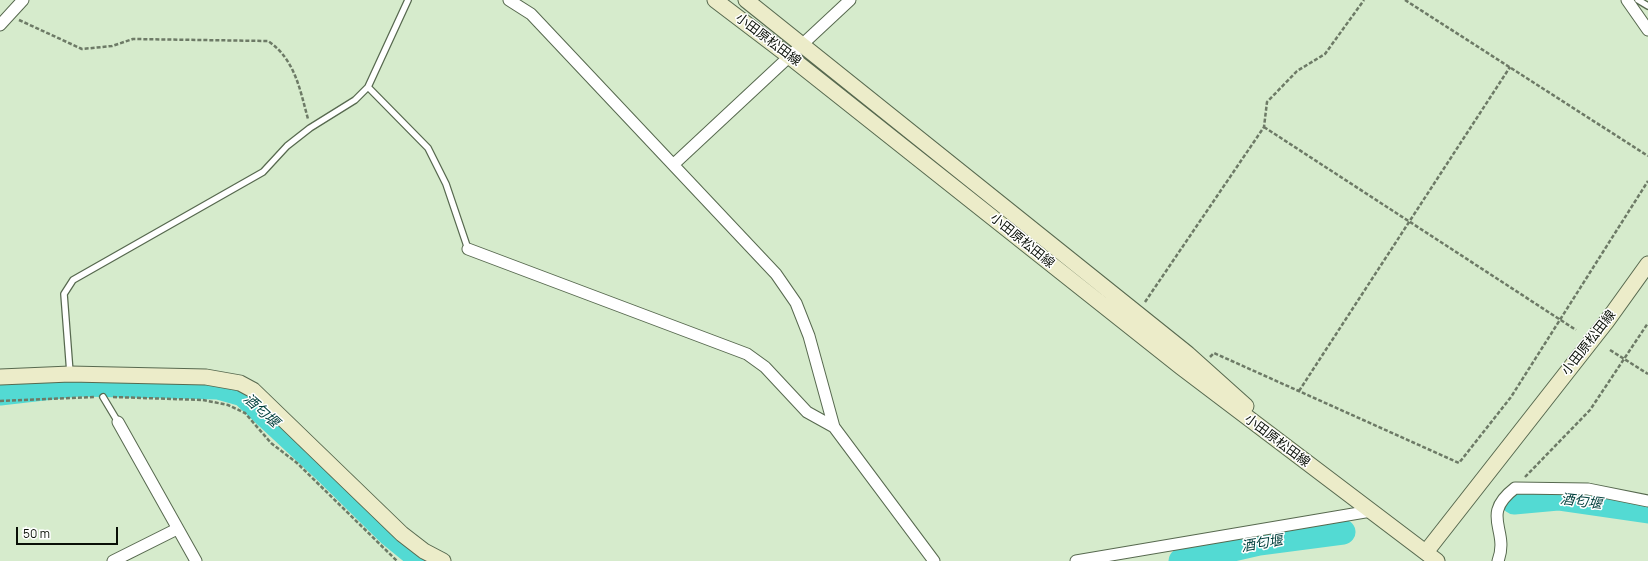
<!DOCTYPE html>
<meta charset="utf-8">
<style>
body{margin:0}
#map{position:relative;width:1648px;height:561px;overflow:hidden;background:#d6ebcc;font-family:Manrope,sans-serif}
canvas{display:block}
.scale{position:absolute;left:16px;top:527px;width:102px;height:18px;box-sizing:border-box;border:2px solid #090f06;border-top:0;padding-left:5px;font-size:12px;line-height:14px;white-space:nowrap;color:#090f06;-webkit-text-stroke:3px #fff;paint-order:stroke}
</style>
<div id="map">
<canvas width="1648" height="561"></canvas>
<div class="scale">50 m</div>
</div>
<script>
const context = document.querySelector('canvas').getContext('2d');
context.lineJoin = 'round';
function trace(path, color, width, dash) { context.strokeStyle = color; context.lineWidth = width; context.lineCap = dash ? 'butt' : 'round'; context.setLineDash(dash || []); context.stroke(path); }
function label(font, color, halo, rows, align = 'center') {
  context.font = font + ' Manrope,"Noto Sans JP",sans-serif'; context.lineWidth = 3; context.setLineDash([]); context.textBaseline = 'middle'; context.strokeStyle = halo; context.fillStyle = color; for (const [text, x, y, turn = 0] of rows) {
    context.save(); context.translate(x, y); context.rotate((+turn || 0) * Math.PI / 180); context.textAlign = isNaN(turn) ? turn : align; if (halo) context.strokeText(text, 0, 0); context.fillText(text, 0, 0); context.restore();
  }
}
const river = new Path2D(`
 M 0,393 L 78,384 L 218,387 L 243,394 L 327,472 L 390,534 L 423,561
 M 1514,502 L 1558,498 L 1648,511
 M 1181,561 L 1259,543 L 1343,532`);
const path = new Path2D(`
 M 1405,0 L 1648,156
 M 19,20 L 82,49 L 112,46 L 133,39 L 268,41 C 295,59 300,90 308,119
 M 1264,127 L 1576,330
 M 1145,302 L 1264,127 L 1267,102 L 1297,71 L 1325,54 L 1364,0
 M 1610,350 L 1648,374
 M 1210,357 L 1214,353 L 1459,463 L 1511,397 L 1648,181
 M 1299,391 L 1510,67
 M 113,397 L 203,400 L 228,405 L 245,413 L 271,443 L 297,463 L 397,561
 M 0,401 L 94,397
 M 1525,477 L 1590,410 L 1648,323`);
const lane = new Path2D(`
 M 1638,0 L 1648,6
 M 368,87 L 428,148 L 446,184 L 468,249
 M 70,373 L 64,294 L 73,280 L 263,172 L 287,146 L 310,128 L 355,100 L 368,87 L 408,0
 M 103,397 L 118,422`);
const street = new Path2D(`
 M 509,0 L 531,14 L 776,274 L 796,303 L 809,336 L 834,427 L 934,561
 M 1627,0 L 1648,30
 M 0,25 L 23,0
 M 674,164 L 850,0
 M 468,249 L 747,354 L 765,367 L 807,412 L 834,427
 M 118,422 L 196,561
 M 113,561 L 177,529
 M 1076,561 L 1371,511
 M 1498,561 C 1510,529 1479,516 1515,488 L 1588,489 L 1648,501`);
const secondary = new Path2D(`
 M 715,0 L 790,57 L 1181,367 L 1437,561
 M 746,0 L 1188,354 L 1246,406
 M 0,377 L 70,374 L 206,377 L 240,383 L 253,390 L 402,534 L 424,551 L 443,561
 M 1426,552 L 1607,321 L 1648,264`);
const streetNames = [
 ["小田原松田線",768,40,37],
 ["小田原松田線",1022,241,39],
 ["小田原松田線",1589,343,-52],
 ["小田原松田線",1277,441,37]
];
const waterNames = [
 ["酒匂堰",261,411,42],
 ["酒匂堰",1581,502,7],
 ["酒匂堰",1262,544,-10]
];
trace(river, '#53dad3', 25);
trace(lane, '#57694f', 8);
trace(street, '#57694f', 13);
trace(secondary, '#57694f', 17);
trace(path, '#6d7a66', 2.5, [4, 2]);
trace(lane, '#fff', 5.5);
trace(street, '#fff', 11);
trace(secondary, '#ececc9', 15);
label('13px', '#090f06', '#fff', streetNames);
label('italic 14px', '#003f3c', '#fff', waterNames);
</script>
